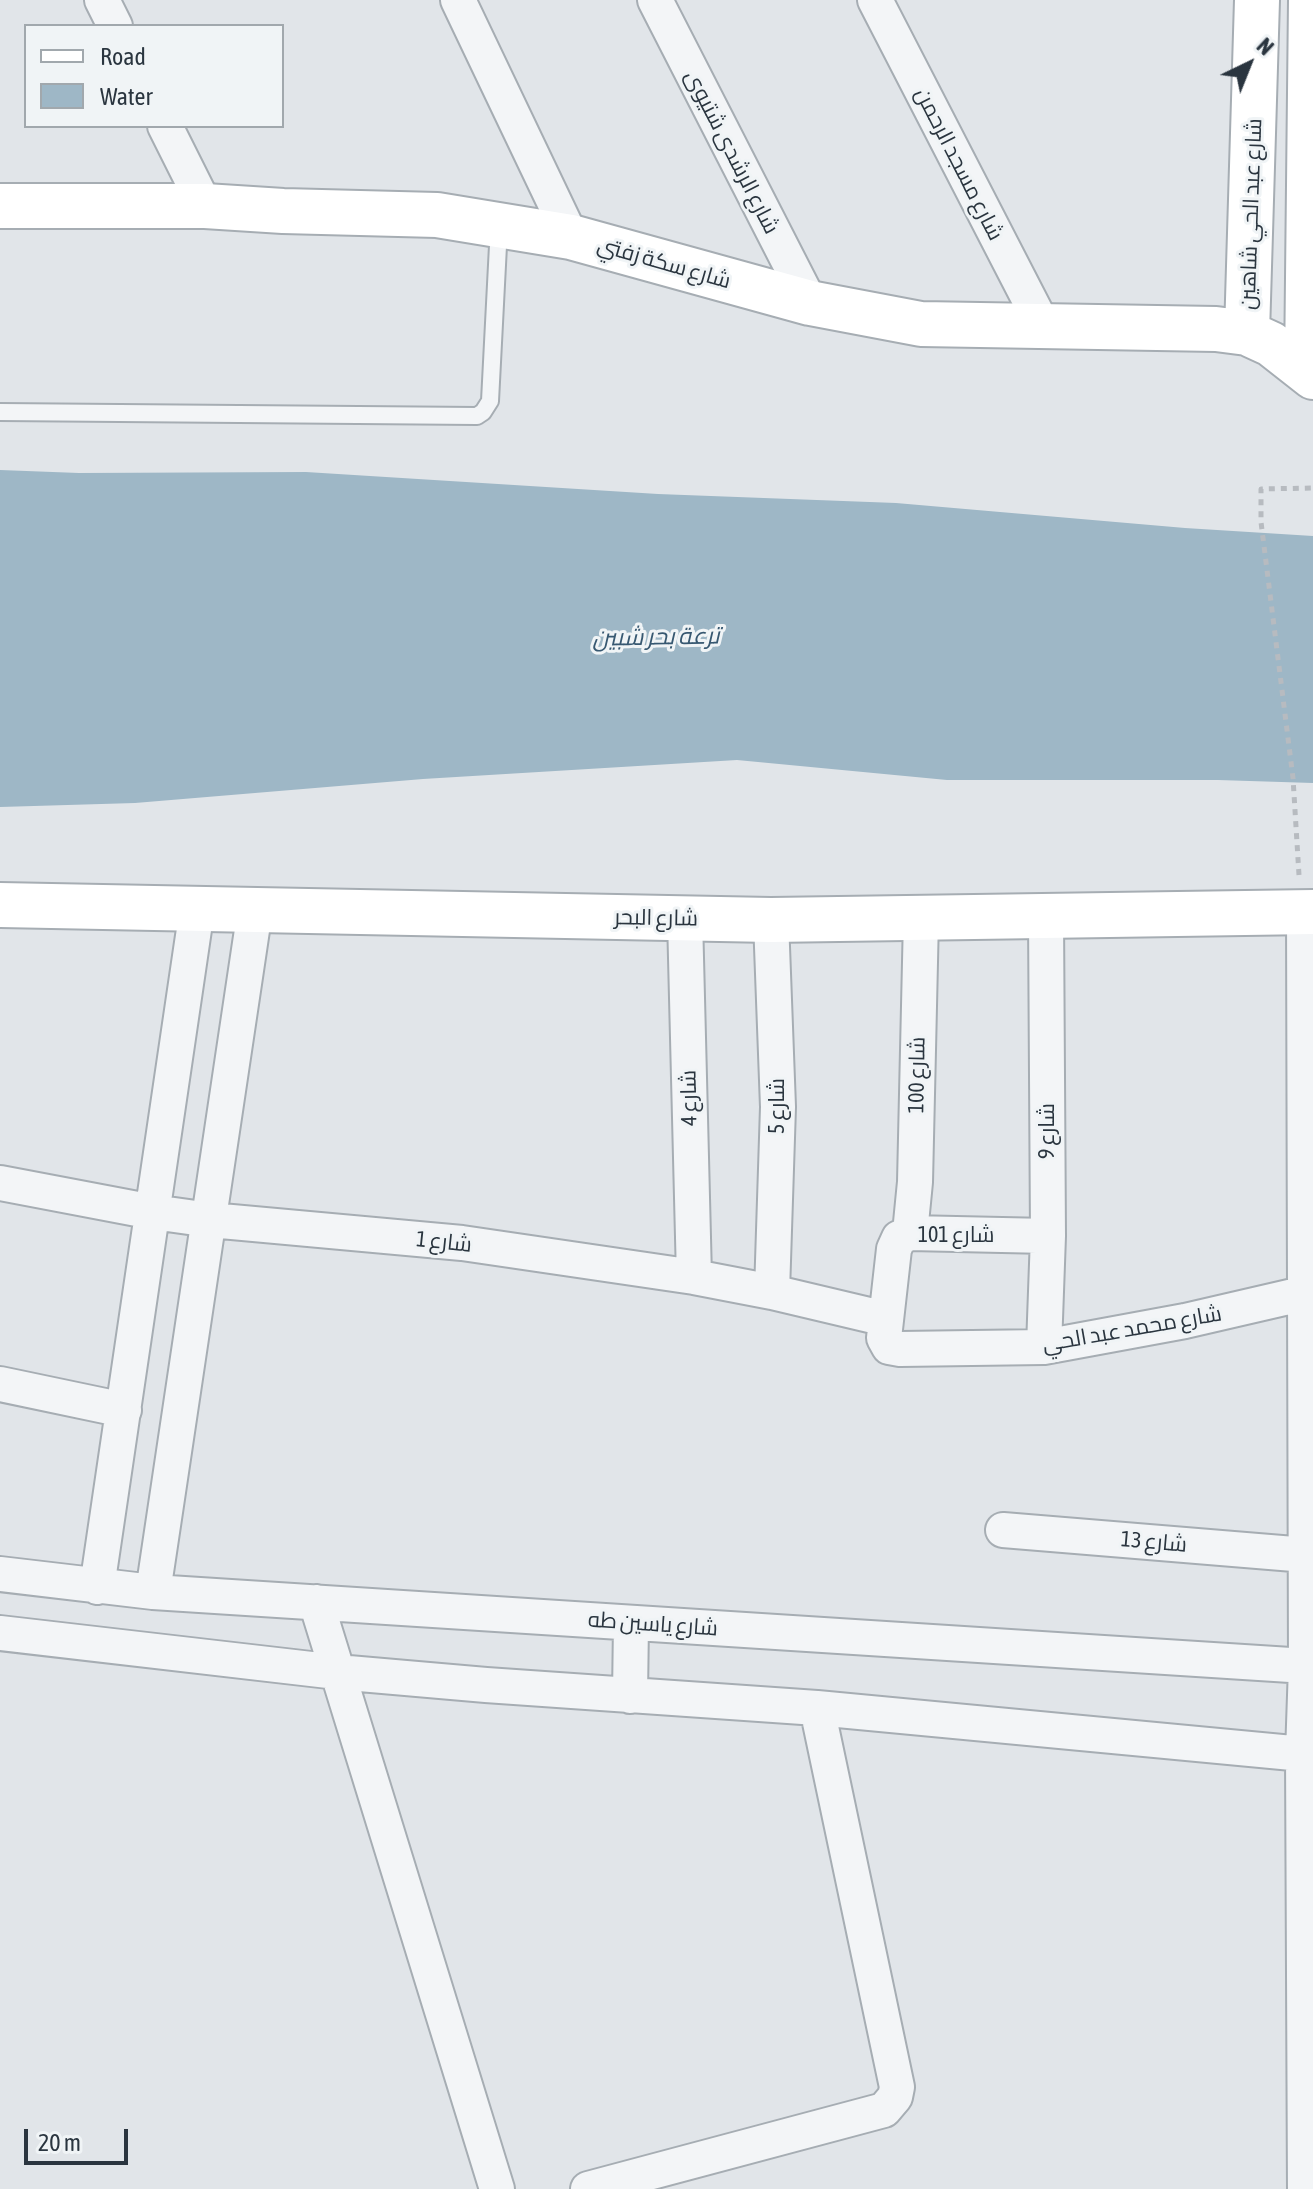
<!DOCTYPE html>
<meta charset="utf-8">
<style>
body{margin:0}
#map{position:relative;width:1313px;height:2189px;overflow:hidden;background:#e1e5e9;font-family:"Asap Condensed",sans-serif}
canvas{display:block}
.legend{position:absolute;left:24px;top:24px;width:260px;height:104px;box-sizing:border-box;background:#f0f4f6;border:2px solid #a1a8ad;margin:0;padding:10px 14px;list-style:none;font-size:24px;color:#2a353f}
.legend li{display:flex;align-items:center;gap:16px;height:40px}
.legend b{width:40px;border:2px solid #a1a8ad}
.north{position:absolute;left:1209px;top:24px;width:80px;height:80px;-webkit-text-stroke:6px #f0f4f6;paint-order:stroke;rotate:43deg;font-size:22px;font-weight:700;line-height:32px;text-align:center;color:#2a353f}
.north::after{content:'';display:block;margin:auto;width:28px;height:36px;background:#2a353f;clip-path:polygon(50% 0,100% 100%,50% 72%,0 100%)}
.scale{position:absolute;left:24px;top:2129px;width:104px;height:36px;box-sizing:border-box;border:4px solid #2a353f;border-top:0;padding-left:10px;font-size:24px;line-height:28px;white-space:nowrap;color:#2a353f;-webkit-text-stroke:6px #f0f4f6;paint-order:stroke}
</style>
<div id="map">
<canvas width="1313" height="2189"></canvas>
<ul class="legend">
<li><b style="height:10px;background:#fff"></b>Road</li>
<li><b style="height:22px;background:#9eb7c6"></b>Water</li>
</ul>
<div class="north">N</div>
<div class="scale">20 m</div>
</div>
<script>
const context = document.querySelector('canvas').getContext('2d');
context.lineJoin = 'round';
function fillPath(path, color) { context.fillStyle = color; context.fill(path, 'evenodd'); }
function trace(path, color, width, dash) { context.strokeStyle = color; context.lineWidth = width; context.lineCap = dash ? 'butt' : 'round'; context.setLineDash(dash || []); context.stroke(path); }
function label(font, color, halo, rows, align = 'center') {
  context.font = font + ' "Asap Condensed",Cairo,sans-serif'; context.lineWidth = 6; context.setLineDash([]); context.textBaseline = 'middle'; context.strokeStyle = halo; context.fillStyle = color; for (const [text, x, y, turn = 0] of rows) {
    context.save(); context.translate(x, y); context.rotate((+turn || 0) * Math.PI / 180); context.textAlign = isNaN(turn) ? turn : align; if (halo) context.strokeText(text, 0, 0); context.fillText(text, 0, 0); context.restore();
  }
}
const water = new Path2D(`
 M 0,470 L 79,473 L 306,472 L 658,494 L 896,503 L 1185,528 L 1313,536 L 1313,783 L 1218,780 L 947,780 L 737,760 L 423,779 L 135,803 L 0,807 Z`);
const path = new Path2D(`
 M 1299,875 L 1293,778 L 1261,522 L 1261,489 L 1313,488`);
const lane = new Path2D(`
 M 0,412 L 477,416 L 483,412 L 490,401 L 499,226`);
const street = new Path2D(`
 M 102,0 L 115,26
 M 458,0 L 571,237
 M 655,0 L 810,303
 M 875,0 L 1044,328
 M 165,126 L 205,206
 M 1304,912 L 1306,1666 L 1303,1754 L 1305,2189
 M 685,918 L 694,1277
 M 771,920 L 778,1107 L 772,1292
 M 0,1183 L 153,1212 L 210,1220 L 462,1243 L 694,1277 L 772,1292 L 886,1319
 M 910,1233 L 915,1182 L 921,918
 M 1048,1236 L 910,1233 L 899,1238 L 894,1249 L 884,1338 L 889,1347 L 900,1349 L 1044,1347 L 1185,1321 L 1306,1293
 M 1044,1347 L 1048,1236 L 1046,916
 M 0,1384 L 124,1410
 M 1003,1530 L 1306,1555
 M 0,1574 L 153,1592 L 1306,1666
 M 97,1587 L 197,909
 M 153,1592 L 255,910
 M 316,1602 L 497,2189
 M 0,1633 L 337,1672 L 486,1685 L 817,1708 L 1303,1754
 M 630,1696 L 631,1623
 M 588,2189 L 884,2110 L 895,2097 L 897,2087 L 817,1708`);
const secondary = new Path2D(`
 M 0,206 L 205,206 L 283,211 L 437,215 L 571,237 L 810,303 L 921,324 L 1216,329 L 1247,333 L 1271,344 L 1313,377
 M 1247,333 L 1257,0
 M 1307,370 L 1311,0
 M 0,905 L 771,920 L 1313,912`);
const streetNames = [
 ["شارع الرشدى شتيوى",732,152,63],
 ["شارع مسجد الرحمن",959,164,63],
 ["شارع عبد الحي شاهين",1251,214,-88],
 ["شارع سكة زفتي",664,263,16],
 ["شارع البحر",656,918,1],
 ["شارع 100",917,1075,-89],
 ["شارع 4",689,1098,-91],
 ["شارع 5",777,1106,-90],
 ["شارع 9",1047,1131,-90],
 ["شارع 101",956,1235],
 ["شارع 1",444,1242,6],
 ["شارع محمد عبد الحي",1132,1329,-10],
 ["شارع 13",1154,1542,5],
 ["شارع ياسين طه",653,1624,4]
];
const waterNames = [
 ["ترعة بحر شبين",656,637,-1]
];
fillPath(water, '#9eb7c6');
trace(lane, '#a6adb3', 20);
trace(street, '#a6adb3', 38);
trace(secondary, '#a6adb3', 48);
trace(path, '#b7bbc0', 5, [6, 6]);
trace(lane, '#f3f5f7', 16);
trace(street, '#f3f5f7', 34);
trace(secondary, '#fff', 44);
label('22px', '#2a353f', '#f0f4f6', streetNames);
label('italic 24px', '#375871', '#f0f4f6', waterNames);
</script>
